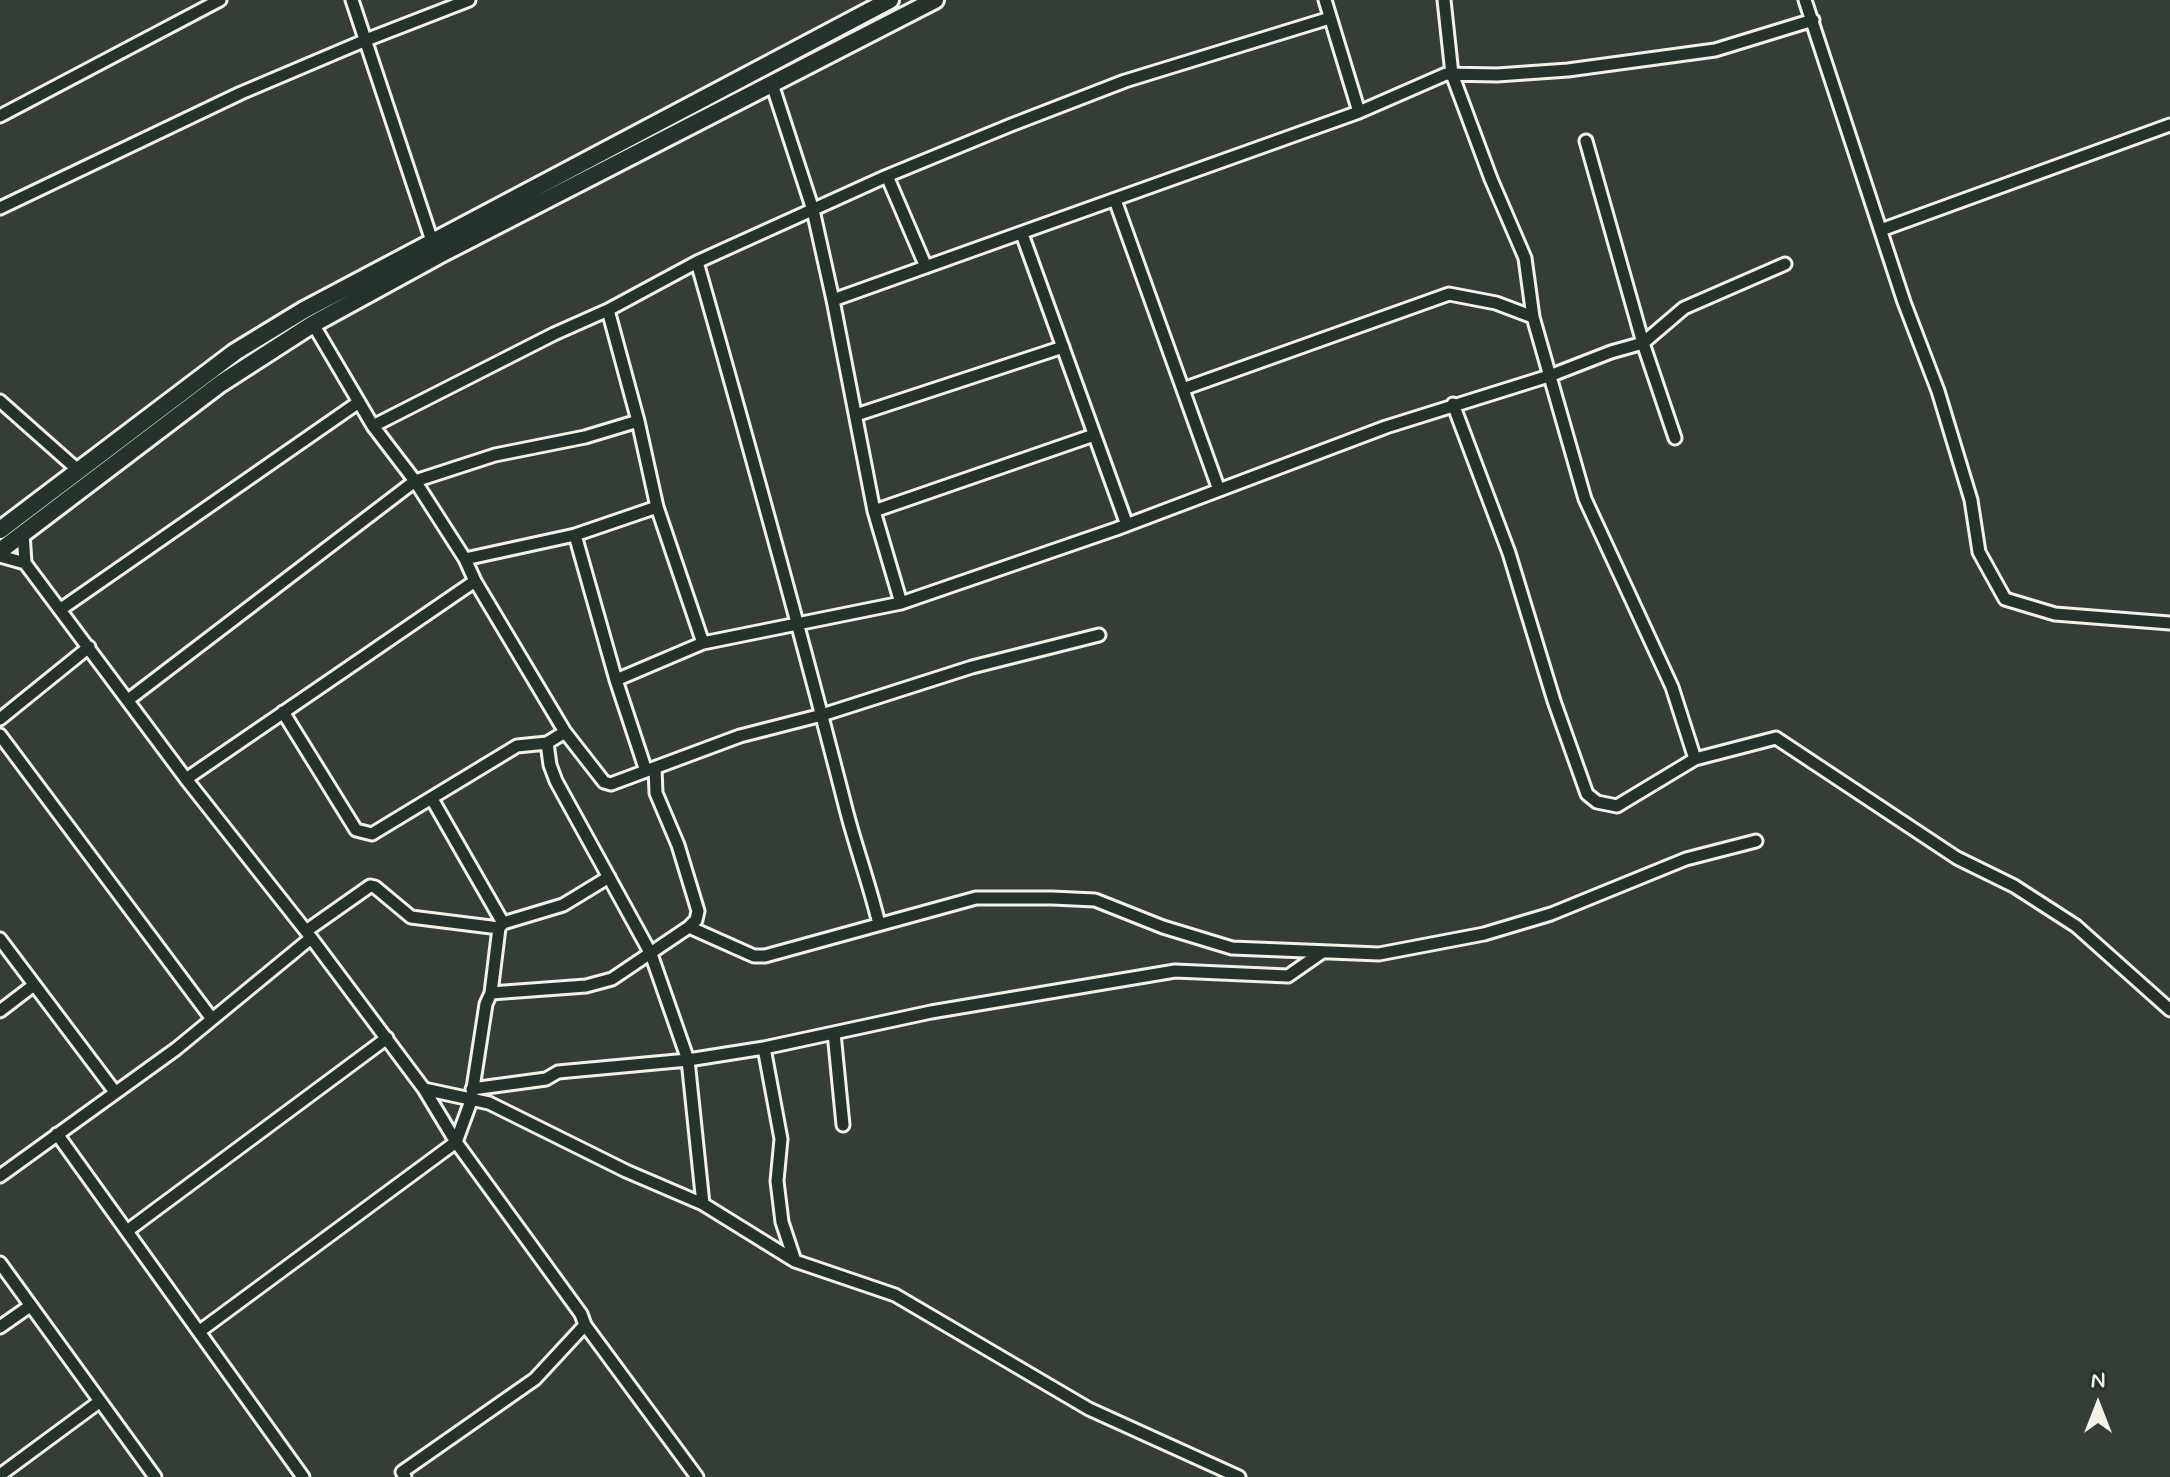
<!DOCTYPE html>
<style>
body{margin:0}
#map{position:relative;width:2170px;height:1477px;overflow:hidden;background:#353d37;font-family:Mynerve,sans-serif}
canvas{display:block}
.north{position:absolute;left:2058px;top:1365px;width:80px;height:80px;-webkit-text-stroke:6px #26332d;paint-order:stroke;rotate:0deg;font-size:22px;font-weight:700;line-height:32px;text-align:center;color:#f4f1e8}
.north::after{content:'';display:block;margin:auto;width:28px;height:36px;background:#f4f1e8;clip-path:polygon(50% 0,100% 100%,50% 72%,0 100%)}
</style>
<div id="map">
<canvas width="2170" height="1477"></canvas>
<div class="north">N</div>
</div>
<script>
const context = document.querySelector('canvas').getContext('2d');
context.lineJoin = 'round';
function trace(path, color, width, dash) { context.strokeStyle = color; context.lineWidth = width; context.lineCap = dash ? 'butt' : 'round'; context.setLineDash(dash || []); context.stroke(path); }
const minor = new Path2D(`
 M 352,0 L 432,241
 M 1325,0 L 1359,112
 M 1444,0 L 1452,74 L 1491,179 L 1525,258 L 1533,317 L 1585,499 L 1672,687 L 1695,759
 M 1805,0 L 1904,302 L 1938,391 L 1971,500 L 1979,552 L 2005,599 L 2055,614 L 2170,623
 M 772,84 L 813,210 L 833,300 L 874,511 L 901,603
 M 0,116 L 220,0
 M 1586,141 L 1643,343 L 1675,438
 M 887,176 L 926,267
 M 1115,200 L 1219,490
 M 0,208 L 241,93 L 366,40 L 469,0
 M 1881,230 L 2170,125
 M 1022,234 L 1127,525
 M 697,262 C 749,445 800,629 847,813 C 857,851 870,886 879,924
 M 833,300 L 1359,112 L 1446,74 L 1497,75 L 1568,70 L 1715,50 L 1813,20
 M 608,310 L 638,421 L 657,507 L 703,643
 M 313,324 L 373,426 L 415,481 L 465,559 L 475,581 L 565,732 L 604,782 L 611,784 L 740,736 L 822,715 L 972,667 L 1099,635
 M 1183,389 L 1449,294 L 1496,303 L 1533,317
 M 0,401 L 79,471
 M 1453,404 L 1509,553 L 1554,701 L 1587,794 L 1597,802 L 1617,806 L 1695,759 L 1776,738 L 1957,858 L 2014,886 L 2076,926 L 2170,1010
 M 856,415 L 1063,347
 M 373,426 L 554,334 L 608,310 L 697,262 L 887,176 L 1011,125 L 1125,81 L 1330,18
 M 874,511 L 1094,435
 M 23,533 L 25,563 L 186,779 L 306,931 L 424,1089 L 489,1103 L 626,1171 L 703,1204 L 795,1261 L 895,1295 L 1089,1409 L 1239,1477
 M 575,535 L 616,680 L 646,771
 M 0,556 L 25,563
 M 465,559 L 575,535 L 657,507
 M 61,609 L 359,402
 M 616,680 L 703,643 L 901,603 L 1116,529 L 1386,427 L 1552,375 L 1611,352 L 1643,343 L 1684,308 L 1785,264
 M 128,700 L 415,481 L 495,455 L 585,437 L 638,421
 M 283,712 L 356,830 L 372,834 L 517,746 L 547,743 L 565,732
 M 0,719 L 89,647
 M 0,735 L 212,1019
 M 547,743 L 550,765 L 556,781 L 651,954 L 688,1060 L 703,1204
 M 186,779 L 475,581
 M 432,799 L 503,923
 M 689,927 L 754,956 L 765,956 L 976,898 L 1052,898 L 1095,900 L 1163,927 L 1232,948 L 1379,954 L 1484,934 L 1551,914 L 1686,859 L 1756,841
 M 306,931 L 370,886 L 375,887 L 411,917 L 499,928 L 503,923 L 563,905 L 609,877
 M 0,939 L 115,1092
 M 491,993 L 586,986 L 612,979 L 689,927 L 696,920 L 698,911 L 678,845 L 656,793 L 655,768
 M 0,1011 L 34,985
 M 834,1033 L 843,1125
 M 764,1048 L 781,1139 L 777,1181 L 782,1222 L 795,1261
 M 472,1089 L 546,1079 L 558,1072 L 688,1060 L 764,1048 L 931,1012 L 1175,971 L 1288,976 L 1321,953
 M 57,1134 L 303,1477
 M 0,1176 L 176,1049 L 311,938
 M 127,1231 L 387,1038
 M 0,1263 L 155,1477
 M 585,1325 L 697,1477
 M 0,1327 L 30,1306
 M 200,1331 L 456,1142 L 471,1101 L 486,1004 L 491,993 L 499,928
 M 0,1475 L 99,1402
 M 405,1477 L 402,1472 L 535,1379 L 585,1325 L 581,1314 L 456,1142 L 424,1089`);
const secondary = new Path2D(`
 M 0,530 L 235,352 L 304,310 L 890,0
 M 0,551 L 220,384 L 313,324 L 439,255 L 935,0`);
trace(minor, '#f4f1e8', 17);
trace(secondary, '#f4f1e8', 22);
trace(minor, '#26332d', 11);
trace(secondary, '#26332d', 16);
</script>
